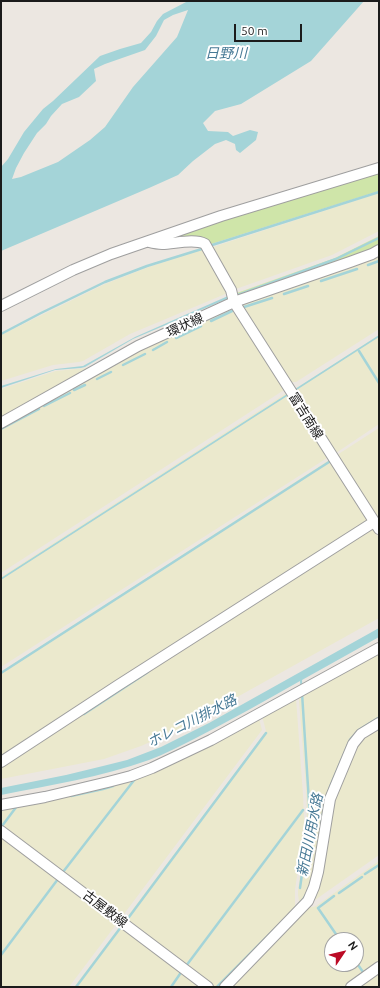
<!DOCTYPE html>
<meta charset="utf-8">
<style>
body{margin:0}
#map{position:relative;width:380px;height:988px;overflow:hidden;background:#ece7e1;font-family:Ubuntu,sans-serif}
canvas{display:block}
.frame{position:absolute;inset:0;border:2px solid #1b1b1b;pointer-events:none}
.north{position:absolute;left:324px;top:932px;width:40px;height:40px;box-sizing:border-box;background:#fff;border:1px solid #a4a4a4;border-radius:50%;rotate:55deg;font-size:11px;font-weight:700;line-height:16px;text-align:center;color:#1b1b1b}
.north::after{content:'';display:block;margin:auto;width:14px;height:18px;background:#bc0b25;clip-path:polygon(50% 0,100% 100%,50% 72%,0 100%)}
.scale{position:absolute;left:234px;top:24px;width:68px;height:18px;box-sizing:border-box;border:2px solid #1b1b1b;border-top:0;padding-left:5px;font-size:12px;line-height:14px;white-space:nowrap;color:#1b1b1b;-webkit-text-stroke:3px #fff;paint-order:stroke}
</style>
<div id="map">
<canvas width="380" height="988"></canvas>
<div class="frame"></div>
<div class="north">N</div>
<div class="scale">50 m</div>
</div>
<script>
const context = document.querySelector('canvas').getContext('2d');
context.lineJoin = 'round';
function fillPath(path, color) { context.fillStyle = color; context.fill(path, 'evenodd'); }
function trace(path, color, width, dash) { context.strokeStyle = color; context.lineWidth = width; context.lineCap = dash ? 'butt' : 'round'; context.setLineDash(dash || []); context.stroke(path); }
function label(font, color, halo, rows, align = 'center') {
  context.font = font + ' Ubuntu,"Noto Sans JP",sans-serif'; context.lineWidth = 4; context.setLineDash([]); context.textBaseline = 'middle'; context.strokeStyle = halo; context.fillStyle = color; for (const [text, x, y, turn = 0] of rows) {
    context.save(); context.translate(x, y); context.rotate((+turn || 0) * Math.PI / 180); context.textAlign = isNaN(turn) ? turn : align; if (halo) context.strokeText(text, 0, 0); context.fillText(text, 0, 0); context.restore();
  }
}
const farmland = new Path2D(`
 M 379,193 L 379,231 L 332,255 L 233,290 L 210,248 Z
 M 206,248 L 230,292 L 130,334 L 83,361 L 79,362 L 53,365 L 1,381 L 1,335 L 105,284 L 146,268 Z
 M 379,254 L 379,329 L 296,382 L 290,382 L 242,308 L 244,303 Z
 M 229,309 L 235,312 L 284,390 L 1,573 L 1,428 L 140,350 Z
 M 379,335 L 379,424 L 336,453 L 295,389 Z
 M 87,368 L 88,370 L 1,418 L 1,389 L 56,371 Z
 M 285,394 L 288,396 L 327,458 L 1,667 L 1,577 Z
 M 379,428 L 379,521 L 337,455 Z
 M 329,460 L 368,522 L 1,759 L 1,672 Z
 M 371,526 L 379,538 L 379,618 L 178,730 L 141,746 L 104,759 L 1,779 L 1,766 Z
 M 379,652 L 379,721 L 359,733 L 335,781 L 316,878 L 300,907 L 298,895 L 298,889 L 307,826 L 307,817 L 306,786 L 299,701 L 300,696 Z
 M 296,698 L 303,795 L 304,818 L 304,827 L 295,890 L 295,913 L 221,987 L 213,987 L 124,921 L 266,731 L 262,716 Z
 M 259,718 L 262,730 L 121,918 L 1,828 L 1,808 L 108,786 Z
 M 379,726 L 379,855 L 315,900 L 315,892 L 332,800 L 355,747 L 374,729 Z
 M 1,835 L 118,922 L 69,987 L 1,987 Z
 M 379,861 L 379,964 L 346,987 L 230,987 L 306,907 L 313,907 L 316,906 ZM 332,940 L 356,940 L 356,964 L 332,964 Z
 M 121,925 L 204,987 L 74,987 Z
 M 379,970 L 379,987 L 356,987 Z`);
const grass = new Path2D(`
 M 379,171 L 379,191 L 208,245 L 161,243 L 195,229 Z
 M 379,236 L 379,245 L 369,250 L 239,297 L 234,294 L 335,258 Z`);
const water = new Path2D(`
 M 188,1 L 364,1 L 311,61 L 241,104 L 215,111 L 203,123 L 208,131 L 228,132 L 233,136 L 250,130 L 258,132 L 256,140 L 240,153 L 236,150 L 235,144 L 226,140 L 215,144 L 193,161 L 178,175 L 149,188 L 1,251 L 1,167 L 8,159 L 24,132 L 43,109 L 53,101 L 100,56 L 120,49 L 141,43 L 151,32 L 157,21 L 163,14 ZM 188,10 L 177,37 L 133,87 L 105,127 L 90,140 L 58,162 L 21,177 L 12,179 L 16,168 L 24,153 L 37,133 L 46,124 L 51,116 L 62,104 L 79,97 L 96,81 L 94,69 L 105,64 L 145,50 L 156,36 L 164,20 L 173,15 Z
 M 228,296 L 229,298 L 133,339 L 85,367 L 81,368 L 55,370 L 1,388 L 1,386 L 56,369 L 83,366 L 135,337 Z
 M 379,335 L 379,337 L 1,580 L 1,578 Z
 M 379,628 L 379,637 L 302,680 L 303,694 L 301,695 L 300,681 C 265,701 231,720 196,738 C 180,746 165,754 149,760 C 101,777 51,785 1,795 L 1,788 L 66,775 L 103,766 L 127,760 L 161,747 L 209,723 Z
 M 379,716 L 379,720 L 360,732 L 332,788 L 316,875 L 308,896 L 220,987 L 215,987 L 286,916 L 302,899 L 306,892 L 313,874 L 323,804 L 329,786 L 349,739 L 358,729 Z`);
const stream = new Path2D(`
 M 209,246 L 379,192
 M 368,265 L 379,261
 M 321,281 L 357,269
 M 284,294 L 308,286
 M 238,295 L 336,259 L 379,238
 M 244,307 L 272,298
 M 211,321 L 232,311
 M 1,334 L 41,313 L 105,282 L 147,266 L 205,248
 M 176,338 L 201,326
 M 153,350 L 167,342
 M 359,351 L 379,383
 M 123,365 L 145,354
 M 97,379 L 111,372
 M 74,390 L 85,385
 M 44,406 L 70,393
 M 1,429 L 39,409
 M 1,673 L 329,462
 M 84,714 L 148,672
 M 71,796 L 103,789 L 113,786
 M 2,826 L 17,806
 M 63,872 L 135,779
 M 365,874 L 379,865
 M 300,888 L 310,818 L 302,693
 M 339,893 L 362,877
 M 334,896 L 318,908 L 340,940
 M 126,921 L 266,733
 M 1,955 L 58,879
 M 356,962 L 363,972
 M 186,966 L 303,810
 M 76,987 L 121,927
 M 171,987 L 182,971`);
const minor = new Path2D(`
 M 149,242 C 153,243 158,244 162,244 C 174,244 194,238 205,244 L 227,283 L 231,290 L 234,302 L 379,529
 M 1,306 L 73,270 L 111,254 L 221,216 L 379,168
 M 1,423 L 138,346 L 234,302 L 350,262 L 372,254 L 379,250
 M 1,762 L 117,686 L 374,522
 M 1,805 L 45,797 L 108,782 L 131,776 L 152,768 L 211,740 L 379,648
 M 1,831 L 208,987
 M 225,987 L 308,901 L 314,887 L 318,872 L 330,799 L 353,744 L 361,734 L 379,723
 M 351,987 L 379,967`);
const streetNames = [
 ["環状線",185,325,-25],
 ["富吉南線",306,416,58],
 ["古屋敷線",105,909,37]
];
const waterNames = [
 ["日野川",226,53],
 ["ホレコ川排水路",192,721,-27],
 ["新田川用水路",310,835,-79]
];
fillPath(farmland, '#ebe9cd');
fillPath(grass, '#cfe5a9');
fillPath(water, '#a4d4d8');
trace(stream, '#a4d4d8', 2.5);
trace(minor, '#9f9f9f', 12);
trace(minor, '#fff', 10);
label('13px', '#1b1b1b', '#fff', streetNames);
label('italic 14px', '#487a96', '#fff', waterNames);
</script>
